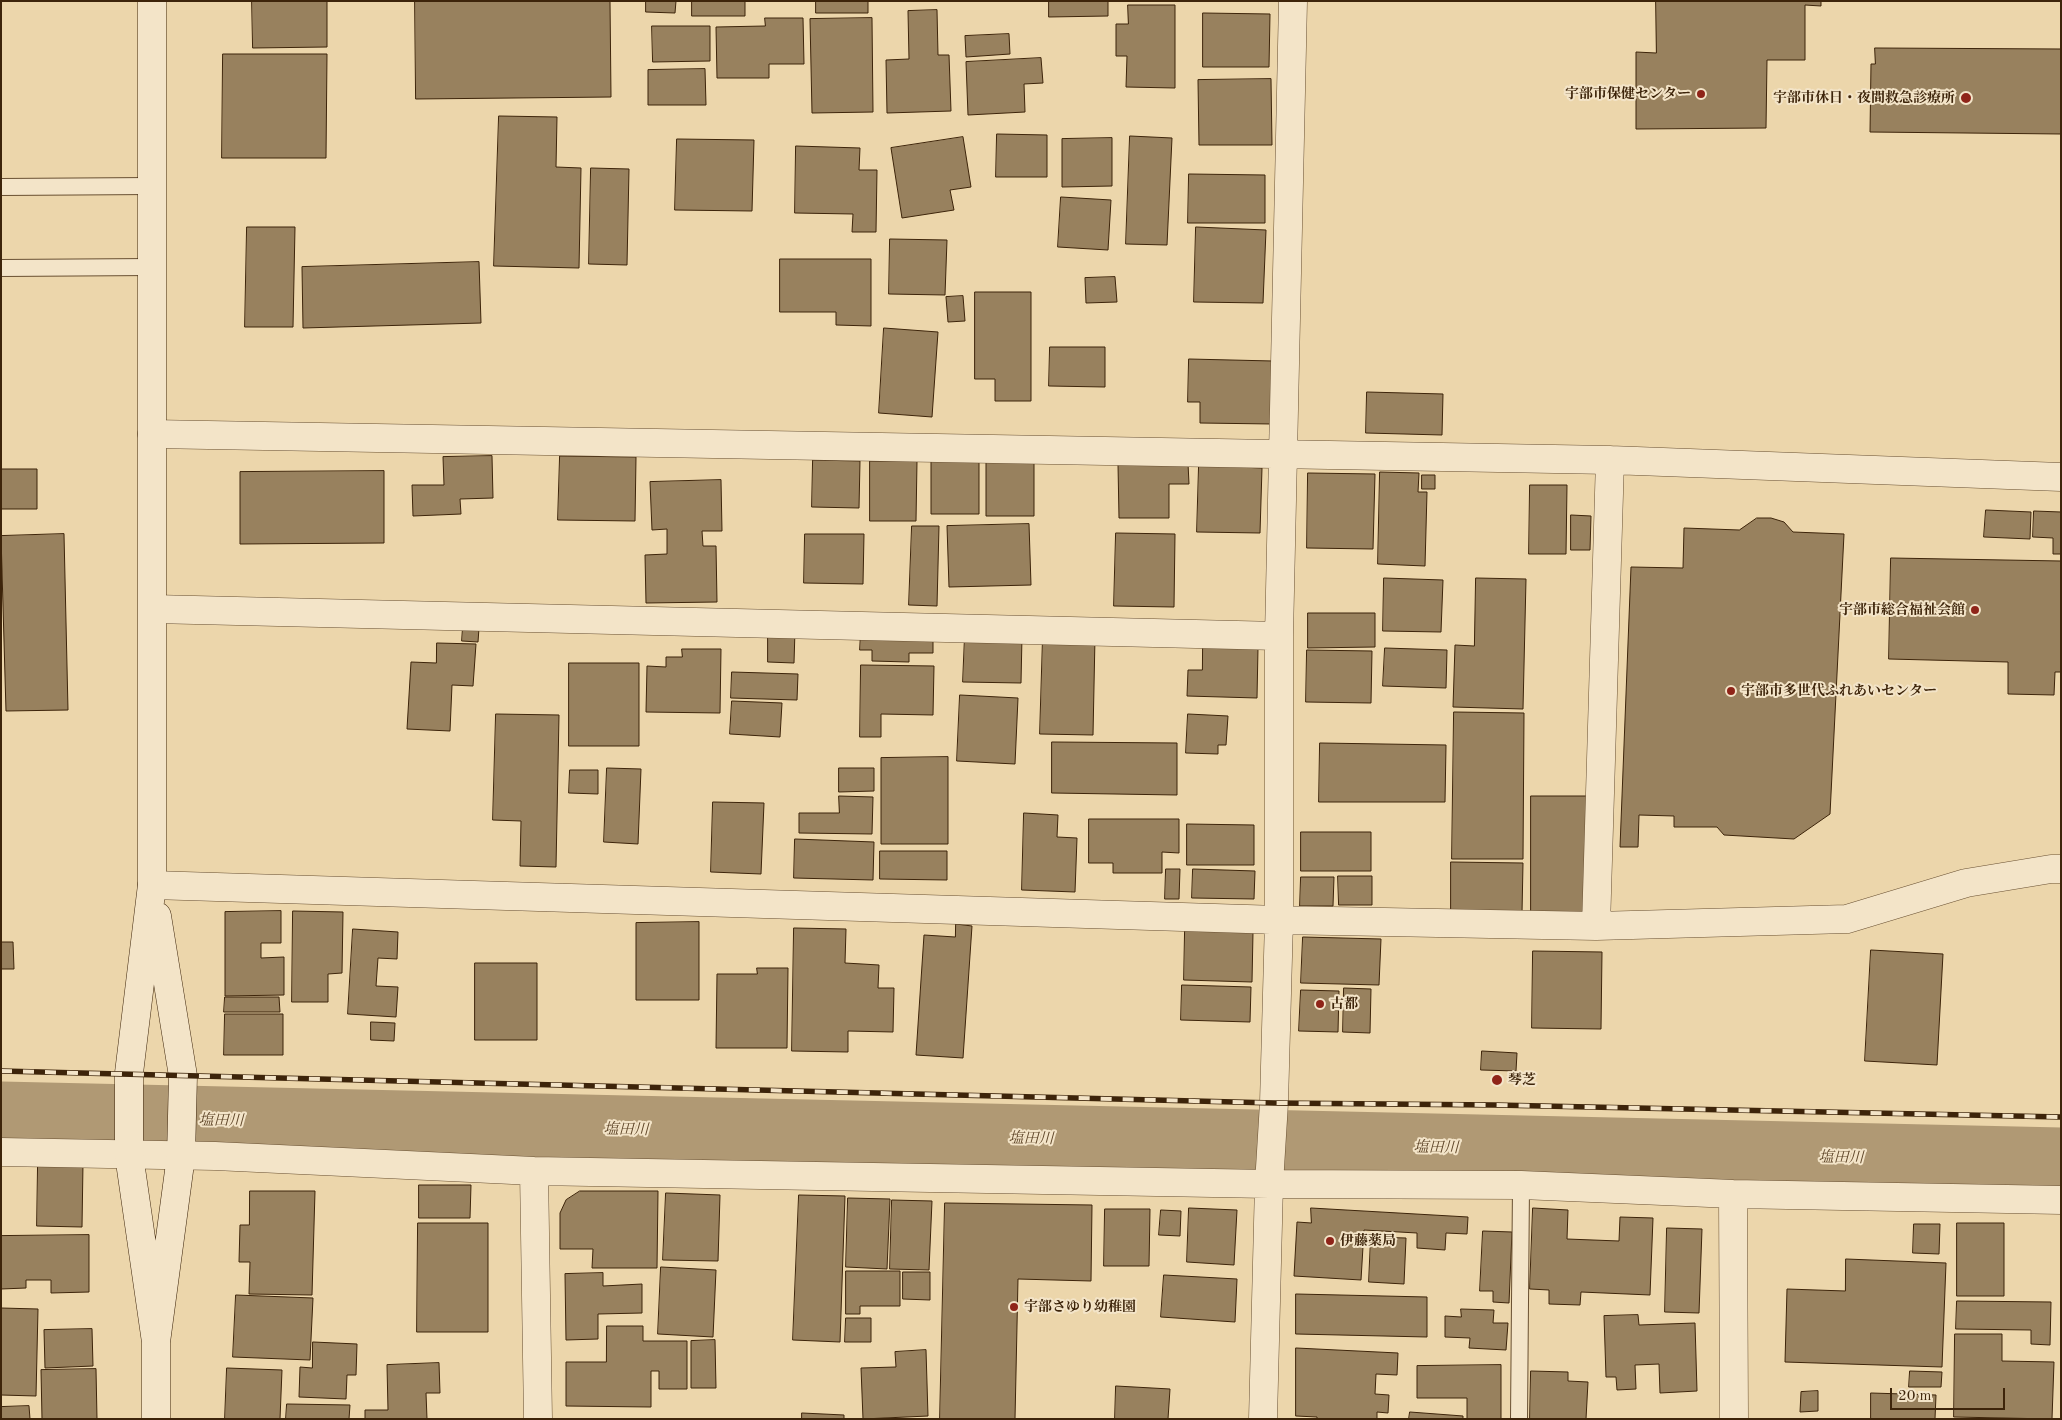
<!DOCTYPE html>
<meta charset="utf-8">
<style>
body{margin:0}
#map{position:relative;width:2062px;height:1420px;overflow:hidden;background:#ecd6ab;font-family:"Old Standard TT",serif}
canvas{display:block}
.frame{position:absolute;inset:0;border:2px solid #3d240a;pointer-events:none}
.scale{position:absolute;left:1890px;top:1388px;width:115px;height:22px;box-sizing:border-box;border:2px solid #3d240a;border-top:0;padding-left:6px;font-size:15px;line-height:18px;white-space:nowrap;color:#3d240a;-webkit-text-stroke:4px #f3e4c8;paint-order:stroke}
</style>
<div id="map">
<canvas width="2062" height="1420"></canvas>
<div class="frame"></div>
<div class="scale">20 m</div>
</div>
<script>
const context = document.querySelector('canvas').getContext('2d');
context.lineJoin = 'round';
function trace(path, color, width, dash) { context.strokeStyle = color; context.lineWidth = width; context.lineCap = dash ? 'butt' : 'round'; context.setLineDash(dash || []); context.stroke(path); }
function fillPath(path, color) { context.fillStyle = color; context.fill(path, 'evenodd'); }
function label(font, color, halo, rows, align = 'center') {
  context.font = font + ' "Old Standard TT","Noto Serif JP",serif'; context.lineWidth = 4; context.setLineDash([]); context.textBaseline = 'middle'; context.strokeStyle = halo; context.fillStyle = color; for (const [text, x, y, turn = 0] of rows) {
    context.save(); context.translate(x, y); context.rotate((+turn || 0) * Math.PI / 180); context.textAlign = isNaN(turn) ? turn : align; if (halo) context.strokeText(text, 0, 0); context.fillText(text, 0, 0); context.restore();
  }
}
const river = new Path2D(`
 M 1,1116 L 2061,1162`);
const building = new Path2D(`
 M 252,1 L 327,1 L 327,47 L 253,48 Z
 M 415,1 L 610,1 L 611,97 L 416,99 Z
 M 646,1 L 676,1 L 675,13 L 646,12 Z
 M 692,1 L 745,1 L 745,16 L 692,16 Z
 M 816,1 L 868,1 L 868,13 L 816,13 Z
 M 1049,1 L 1108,1 L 1108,16 L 1049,17 Z
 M 1656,1 L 1821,1 L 1821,6 L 1805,5 L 1805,60 L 1767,60 L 1766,128 L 1636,129 L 1636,52 L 1656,53 Z
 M 1128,5 L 1175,5 L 1175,88 L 1126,87 L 1127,56 L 1116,56 L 1116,24 L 1128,24 Z
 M 937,10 L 938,55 L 949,55 L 951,111 L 887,113 L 886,60 L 909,59 L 908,11 Z
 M 1203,13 L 1270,14 L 1269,67 L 1203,67 Z
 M 765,18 L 803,18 L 804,64 L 769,64 L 769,78 L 717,78 L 716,27 L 765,26 Z
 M 872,18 L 873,112 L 812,113 L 810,19 Z
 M 652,26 L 710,26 L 710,61 L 653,62 Z
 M 1009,34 L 1010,54 L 966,57 L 965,36 Z
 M 1875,48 L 2061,49 L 2061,134 L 1870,132 L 1871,64 L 1875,64 Z
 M 223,54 L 327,54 L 326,158 L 222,158 Z
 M 1041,58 L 1043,83 L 1024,84 L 1025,112 L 968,115 L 966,62 Z
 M 705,69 L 706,105 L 648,105 L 648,70 Z
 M 1271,79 L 1272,145 L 1199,145 L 1198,80 Z
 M 499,116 L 557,117 L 556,167 L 581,168 L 579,268 L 494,266 Z
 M 997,134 L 1047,135 L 1047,177 L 996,177 Z
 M 1130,136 L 1172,138 L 1167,245 L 1126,244 Z
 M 963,137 L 971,187 L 950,190 L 954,210 L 902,218 L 891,148 Z
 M 1112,138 L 1112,186 L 1062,187 L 1062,139 Z
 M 677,139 L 754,140 L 752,211 L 675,210 Z
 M 796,146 L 860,148 L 859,170 L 877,170 L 876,232 L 852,232 L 853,214 L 795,213 Z
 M 591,168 L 629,169 L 627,265 L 589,264 Z
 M 1189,174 L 1265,175 L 1265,223 L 1188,223 Z
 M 1061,197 L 1111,200 L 1108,250 L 1058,247 Z
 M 247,227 L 295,227 L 293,327 L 245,327 Z
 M 1196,227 L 1266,230 L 1263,303 L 1194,302 Z
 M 890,239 L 947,240 L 945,295 L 889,294 Z
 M 780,259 L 871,259 L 871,326 L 836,325 L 836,312 L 780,312 Z
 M 479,262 L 481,323 L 303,328 L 302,267 Z
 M 1115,277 L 1117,302 L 1086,303 L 1085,278 Z
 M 975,292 L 1031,292 L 1031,401 L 995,401 L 995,379 L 975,379 Z
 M 963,296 L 965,321 L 948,322 L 946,297 Z
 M 884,328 L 938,332 L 932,417 L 879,413 Z
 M 1050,347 L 1105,347 L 1105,387 L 1049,386 Z
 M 1189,359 L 1273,361 L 1272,424 L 1200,423 L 1200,402 L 1188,402 Z
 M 1367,392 L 1443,394 L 1442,435 L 1366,433 Z
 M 492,456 L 493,498 L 460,499 L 461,514 L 413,516 L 412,485 L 444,485 L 443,457 Z
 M 560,456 L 636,457 L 635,521 L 558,520 Z
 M 979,459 L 979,514 L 931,514 L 931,460 Z
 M 813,460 L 860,461 L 859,508 L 812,507 Z
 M 870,461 L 917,461 L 916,521 L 870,521 Z
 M 1034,461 L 1034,516 L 986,516 L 986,462 Z
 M 1188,463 L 1189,484 L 1169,484 L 1169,518 L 1119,518 L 1118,464 Z
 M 1199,465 L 1262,468 L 1260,533 L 1197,532 Z
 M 1,469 L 37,469 L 37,509 L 1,509 Z
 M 384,471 L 384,543 L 240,544 L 240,472 Z
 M 1380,472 L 1419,473 L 1418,492 L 1427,492 L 1425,566 L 1378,564 Z
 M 1308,473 L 1375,474 L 1373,549 L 1307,548 Z
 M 1422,475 L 1435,475 L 1435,489 L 1422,489 Z
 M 721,480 L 722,531 L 702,531 L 703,546 L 716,546 L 717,602 L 646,603 L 645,555 L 667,554 L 667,529 L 652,530 L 650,482 Z
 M 1530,485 L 1567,485 L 1566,554 L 1529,554 Z
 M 1986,510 L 2031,512 L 2030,539 L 1984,537 Z
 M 2034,511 L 2061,512 L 2061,554 L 2053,554 L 2053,538 L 2033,537 Z
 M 1571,515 L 1591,516 L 1590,550 L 1571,550 Z
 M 1757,518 L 1771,518 L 1784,522 L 1793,532 L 1844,534 L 1830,814 L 1794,839 L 1724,835 L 1717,827 L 1674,827 L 1674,816 L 1639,815 L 1638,847 L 1620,847 L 1631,567 L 1683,568 L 1684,528 L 1739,530 Z
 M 1029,524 L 1031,585 L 949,587 L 947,526 Z
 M 912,526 L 939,526 L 937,606 L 909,605 Z
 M 1116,533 L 1175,534 L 1174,607 L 1114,606 Z
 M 64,534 L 68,710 L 6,711 L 1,536 Z
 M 805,534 L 864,534 L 863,584 L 804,583 Z
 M 1891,558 L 2061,561 L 2061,672 L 2055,672 L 2054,695 L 2008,694 L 2008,662 L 1889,659 Z
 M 1384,578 L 1443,580 L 1441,632 L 1383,631 Z
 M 1476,578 L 1526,579 L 1523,709 L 1453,707 L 1455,645 L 1474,646 Z
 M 1308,613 L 1375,613 L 1375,647 L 1308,648 Z
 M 463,627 L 479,628 L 478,642 L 462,641 Z
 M 768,630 L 795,630 L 794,663 L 768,662 Z
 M 861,633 L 933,635 L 933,653 L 909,653 L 909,662 L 872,661 L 872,650 L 860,650 Z
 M 965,635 L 1022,636 L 1021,683 L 963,682 Z
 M 1043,636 L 1095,637 L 1093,735 L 1040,734 Z
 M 437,643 L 476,644 L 473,686 L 452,685 L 450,731 L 407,729 L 411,662 L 436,663 Z
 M 1203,646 L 1258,648 L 1257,698 L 1187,696 L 1188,670 L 1202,670 Z
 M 1385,648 L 1447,650 L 1446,688 L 1383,686 Z
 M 682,649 L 721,649 L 720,713 L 646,712 L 647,666 L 666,667 L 666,657 L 682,657 Z
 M 1307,650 L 1372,651 L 1371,703 L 1306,702 Z
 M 569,663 L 639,663 L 639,746 L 569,746 Z
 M 861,665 L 934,666 L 933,715 L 881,714 L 881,737 L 860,737 Z
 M 732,672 L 798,674 L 797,700 L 731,698 Z
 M 960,695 L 1018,698 L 1015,764 L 957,761 Z
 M 732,701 L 782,703 L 780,737 L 730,734 Z
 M 1454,712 L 1524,713 L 1523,859 L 1452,859 Z
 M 496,714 L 559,715 L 556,867 L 520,866 L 521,821 L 493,820 Z
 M 1188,714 L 1228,716 L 1226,745 L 1218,745 L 1218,754 L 1186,753 Z
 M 1052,742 L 1177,743 L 1177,795 L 1052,793 Z
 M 1320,743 L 1446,745 L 1445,802 L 1319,802 Z
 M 948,757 L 948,844 L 881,844 L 881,758 Z
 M 607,768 L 641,769 L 638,844 L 604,842 Z
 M 839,768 L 874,768 L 874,791 L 839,792 Z
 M 570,770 L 598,770 L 598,794 L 569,793 Z
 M 839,796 L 873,797 L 872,834 L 799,833 L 799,813 L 839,813 Z
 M 1531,796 L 1589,796 L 1589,913 L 1531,914 Z
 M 713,802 L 764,803 L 761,874 L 711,872 Z
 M 1024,813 L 1058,815 L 1057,837 L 1077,838 L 1075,892 L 1022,890 Z
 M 1089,819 L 1179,819 L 1179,853 L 1162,852 L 1162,873 L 1113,873 L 1113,863 L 1089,863 Z
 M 1187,824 L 1254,825 L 1254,865 L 1187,865 Z
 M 1301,832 L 1371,832 L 1371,871 L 1301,871 Z
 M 795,839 L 874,842 L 873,880 L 794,878 Z
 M 880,851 L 947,851 L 947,880 L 880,879 Z
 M 1451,862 L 1523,863 L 1522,913 L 1451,912 Z
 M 1166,869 L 1180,869 L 1179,899 L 1165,899 Z
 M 1193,869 L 1255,871 L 1254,899 L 1192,898 Z
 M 1338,876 L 1372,876 L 1372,905 L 1339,905 Z
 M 1301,877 L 1334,877 L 1333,906 L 1300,906 Z
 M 281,911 L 281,943 L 261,943 L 261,958 L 284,957 L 284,995 L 225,996 L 225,912 Z
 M 293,911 L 343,912 L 342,973 L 328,974 L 328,1002 L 292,1002 Z
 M 699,922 L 699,1000 L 636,1000 L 636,923 Z
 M 956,924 L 972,926 L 963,1058 L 916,1055 L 924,935 L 955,937 Z
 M 794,928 L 846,929 L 845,963 L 879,965 L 878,988 L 894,988 L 893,1032 L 848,1031 L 848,1052 L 792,1051 Z
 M 353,929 L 398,932 L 397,959 L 378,958 L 376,986 L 398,987 L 396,1017 L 348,1014 Z
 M 1185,930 L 1253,932 L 1252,982 L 1184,980 Z
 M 1303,937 L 1381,939 L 1379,985 L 1301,983 Z
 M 1,942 L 13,942 L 14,969 L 1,969 Z
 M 1871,950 L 1943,954 L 1937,1065 L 1865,1061 Z
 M 1533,951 L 1602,952 L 1601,1029 L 1532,1028 Z
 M 475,963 L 537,963 L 537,1040 L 475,1040 Z
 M 757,968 L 788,968 L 787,1048 L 716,1048 L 717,974 L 757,974 Z
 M 1182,985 L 1251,987 L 1250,1022 L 1181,1020 Z
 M 1344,988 L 1371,989 L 1370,1033 L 1343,1032 Z
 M 1301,990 L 1339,991 L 1338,1032 L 1299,1031 Z
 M 225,997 L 279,997 L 280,1012 L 224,1012 Z
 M 225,1014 L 283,1014 L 283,1055 L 224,1055 Z
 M 371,1022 L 395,1023 L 394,1041 L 371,1040 Z
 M 1482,1051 L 1517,1053 L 1516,1071 L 1481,1070 Z
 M 38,1163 L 83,1163 L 82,1227 L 37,1226 Z
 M 419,1185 L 471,1185 L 470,1218 L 419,1218 Z
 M 250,1191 L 315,1191 L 312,1295 L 249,1294 L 250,1262 L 239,1262 L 240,1225 L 249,1225 Z
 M 580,1191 L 658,1191 L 657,1268 L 592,1268 L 593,1249 L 560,1249 L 560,1213 L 566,1200 Z
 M 666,1193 L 720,1195 L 718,1261 L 663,1260 Z
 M 799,1195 L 845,1196 L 840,1342 L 793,1340 Z
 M 848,1198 L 890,1199 L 887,1269 L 846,1267 Z
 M 892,1200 L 932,1201 L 929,1270 L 890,1269 Z
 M 945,1203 L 1092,1205 L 1091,1281 L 1018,1279 L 1015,1419 L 940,1419 Z
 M 1189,1208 L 1237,1210 L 1234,1265 L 1187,1262 Z
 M 1311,1208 L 1468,1217 L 1467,1234 L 1446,1233 L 1445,1250 L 1417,1248 L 1417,1233 L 1364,1230 L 1361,1280 L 1294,1276 L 1297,1222 L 1311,1223 Z
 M 1533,1208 L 1568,1210 L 1567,1239 L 1619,1241 L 1620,1217 L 1653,1218 L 1650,1295 L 1581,1292 L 1580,1305 L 1549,1304 L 1549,1290 L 1530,1289 Z
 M 1105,1209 L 1150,1209 L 1149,1266 L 1104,1266 Z
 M 1161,1210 L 1181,1211 L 1180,1236 L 1159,1235 Z
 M 418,1223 L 488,1223 L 488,1332 L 417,1332 Z
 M 1957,1223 L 2004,1223 L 2004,1296 L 1957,1296 Z
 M 1914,1224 L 1940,1224 L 1939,1254 L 1913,1253 Z
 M 1667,1228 L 1702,1229 L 1699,1313 L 1665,1312 Z
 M 1483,1231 L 1512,1232 L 1509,1303 L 1493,1302 L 1493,1291 L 1480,1291 Z
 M 89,1235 L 89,1292 L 51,1293 L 51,1280 L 26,1280 L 26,1288 L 1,1289 L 1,1236 Z
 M 1371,1237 L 1406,1238 L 1404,1284 L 1369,1282 Z
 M 1846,1259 L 1946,1263 L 1942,1367 L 1785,1362 L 1787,1289 L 1845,1291 Z
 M 661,1267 L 716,1270 L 713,1337 L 658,1334 Z
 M 846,1271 L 900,1271 L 900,1306 L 860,1306 L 860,1314 L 846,1314 Z
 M 903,1272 L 930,1272 L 930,1300 L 903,1299 Z
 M 603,1273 L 603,1286 L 642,1284 L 642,1313 L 598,1314 L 598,1339 L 566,1340 L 565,1274 Z
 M 1164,1275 L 1237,1279 L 1235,1322 L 1161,1317 Z
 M 1296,1294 L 1427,1297 L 1427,1337 L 1296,1334 Z
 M 236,1295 L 313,1298 L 310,1360 L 233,1357 Z
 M 1957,1301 L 2051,1302 L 2050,1345 L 2031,1344 L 2031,1330 L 1956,1329 Z
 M 1,1308 L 38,1309 L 36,1396 L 1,1395 Z
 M 1461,1309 L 1494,1310 L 1493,1323 L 1508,1323 L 1506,1350 L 1469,1348 L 1470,1338 L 1445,1337 L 1445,1316 L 1461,1317 Z
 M 1638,1315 L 1639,1325 L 1695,1323 L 1697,1391 L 1660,1393 L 1659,1364 L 1635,1365 L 1636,1389 L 1617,1390 L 1616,1377 L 1606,1377 L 1604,1316 Z
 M 846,1318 L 871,1318 L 871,1342 L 845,1342 Z
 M 607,1326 L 643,1326 L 643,1341 L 687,1341 L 687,1389 L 659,1389 L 659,1371 L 651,1371 L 651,1407 L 566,1406 L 566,1362 L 606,1362 Z
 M 92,1329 L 93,1366 L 45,1368 L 44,1330 Z
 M 1955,1334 L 2002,1334 L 2002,1361 L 2054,1362 L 2052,1419 L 1954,1417 Z
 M 715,1340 L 716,1388 L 691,1388 L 691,1341 Z
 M 313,1342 L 357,1344 L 356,1375 L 347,1375 L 346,1399 L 299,1397 L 300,1367 L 312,1368 Z
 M 1296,1348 L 1398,1353 L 1397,1375 L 1376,1374 L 1375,1394 L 1389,1395 L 1388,1413 L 1377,1412 L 1377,1419 L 1317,1419 L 1317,1417 L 1296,1416 Z
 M 926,1350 L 928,1416 L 863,1419 L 861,1368 L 896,1367 L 895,1352 Z
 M 439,1363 L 440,1393 L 426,1393 L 427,1419 L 365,1419 L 365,1410 L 388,1410 L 387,1365 Z
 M 1501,1365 L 1501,1419 L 1467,1419 L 1467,1398 L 1417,1398 L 1417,1366 Z
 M 227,1368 L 282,1370 L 280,1419 L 225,1419 Z
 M 96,1369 L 97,1419 L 42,1419 L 41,1370 Z
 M 1531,1371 L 1568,1372 L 1568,1381 L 1588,1382 L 1586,1419 L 1530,1419 Z
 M 1910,1371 L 1942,1372 L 1941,1387 L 1909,1387 Z
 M 1116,1386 L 1170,1389 L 1168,1419 L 1115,1419 Z
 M 1818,1391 L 1818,1411 L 1800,1412 L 1801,1392 Z
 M 1871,1393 L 1936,1395 L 1935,1419 L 1871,1419 Z
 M 287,1404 L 350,1405 L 349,1419 L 286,1419 Z
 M 29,1406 L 30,1419 L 1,1419 L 1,1407 Z
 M 1410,1412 L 1463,1416 L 1463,1419 L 1409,1419 Z
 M 802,1413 L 844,1415 L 844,1419 L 802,1419 Z`);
const lane = new Path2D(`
 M 1,187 L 151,186
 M 1,268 L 152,267
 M 1519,1419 L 1521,1185`);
const street = new Path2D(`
 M 152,434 L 1610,460 L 2061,477
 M 153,609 L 1279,636
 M 152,885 L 1279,920 L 1596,926 L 1847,919 L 1966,883 L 2051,869 L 2061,869
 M 1596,926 L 1610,460
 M 1,1152 L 215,1156 L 534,1171 L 1269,1184 L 1521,1185 L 1733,1194 L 2061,1200
 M 534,1171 L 538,1419
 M 1733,1194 L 1734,1419
 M 1263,1419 L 1269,1184 L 1274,1103 L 1279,920 L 1279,636 L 1293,1`);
const secondary = new Path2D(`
 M 152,1 L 152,885 L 129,1073 L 129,1155 L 156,1342
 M 156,1419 L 156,1342 L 181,1156 L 183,1076 L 157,916`);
const rail = new Path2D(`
 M 1,1071 L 1274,1103 L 1495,1105 L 2061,1117`);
const markers = [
 [1701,94,5,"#8f2418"],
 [1966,98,6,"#8f2418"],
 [1975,610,5,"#8f2418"],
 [1731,691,5,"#8f2418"],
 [1320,1004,5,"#8f2418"],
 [1497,1080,6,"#8f2418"],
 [1330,1241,5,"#8f2418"],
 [1014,1307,5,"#8f2418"]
];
const poiNames = [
 ["宇部市保健センター",1691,94,"right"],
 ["宇部市休日・夜間救急診療所",1955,98,"right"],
 ["宇部市総合福祉会館",1965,610,"right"],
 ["宇部市多世代ふれあいセンター",1741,691],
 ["古都",1330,1004],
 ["琴芝",1508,1080],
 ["伊藤薬局",1340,1241],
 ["宇部さゆり幼稚園",1024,1307]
];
const waterNames = [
 ["塩田川",221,1121,1],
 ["塩田川",626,1130,1],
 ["塩田川",1031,1139,1],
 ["塩田川",1436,1148,1],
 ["塩田川",1841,1158,1]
];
trace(river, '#b09974', 69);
fillPath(building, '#98815e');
trace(building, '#3d240a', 1);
trace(lane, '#695032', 18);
trace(street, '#695032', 29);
trace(secondary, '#3d240a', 29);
trace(lane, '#f3e4c8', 16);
trace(street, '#f3e4c8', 28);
trace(secondary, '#f3e4c8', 28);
trace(rail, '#3d240a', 5.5);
trace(rail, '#f3e4c8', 4, [11]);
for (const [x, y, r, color] of markers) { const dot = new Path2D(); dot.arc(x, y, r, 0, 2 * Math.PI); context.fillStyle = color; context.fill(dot); trace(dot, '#f3e4c8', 2); }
label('bold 14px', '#3d240a', '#f3e4c8', poiNames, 'left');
label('italic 15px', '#60472a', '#f3e4c8', waterNames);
</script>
